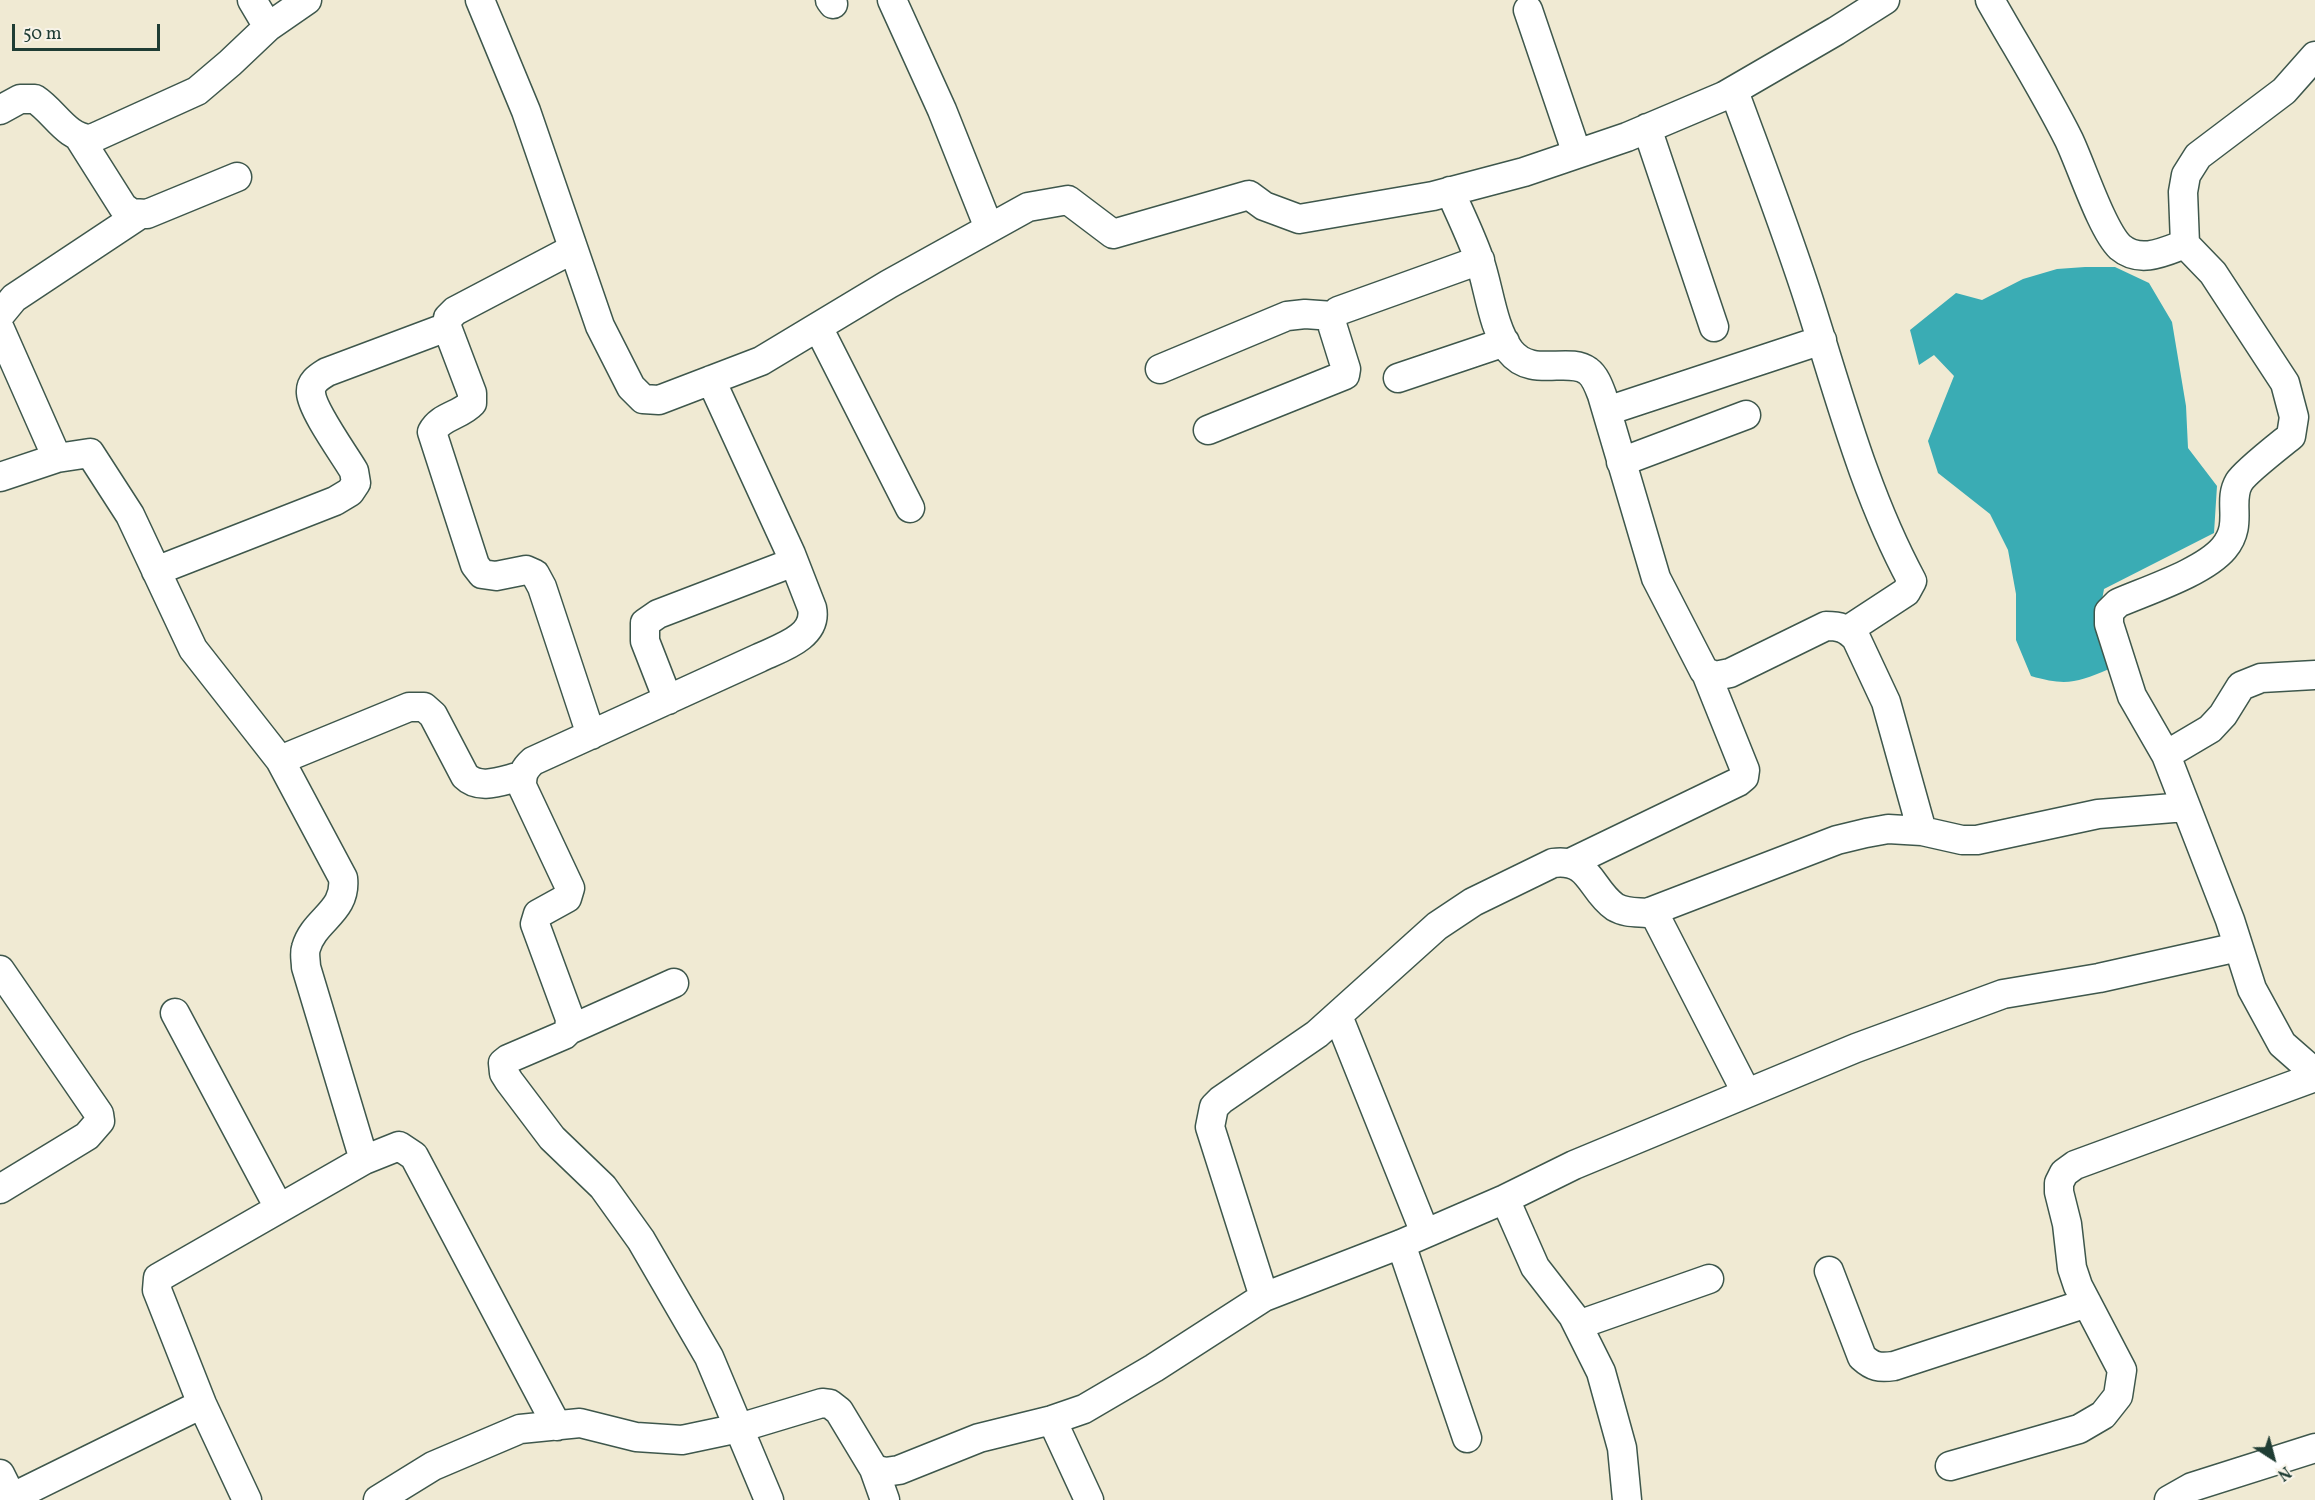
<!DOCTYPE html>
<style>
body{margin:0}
#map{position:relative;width:2315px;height:1500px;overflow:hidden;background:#f0ead3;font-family:Vollkorn,serif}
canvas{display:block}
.north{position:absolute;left:2243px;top:1428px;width:60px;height:60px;-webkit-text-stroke:4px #f7f3e8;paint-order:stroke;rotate:144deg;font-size:16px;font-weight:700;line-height:24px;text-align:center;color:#1f3d34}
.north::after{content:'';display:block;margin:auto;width:21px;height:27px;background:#1f3d34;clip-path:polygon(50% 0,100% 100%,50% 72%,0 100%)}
.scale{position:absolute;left:12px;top:24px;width:148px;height:27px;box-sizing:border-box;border:3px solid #1f3d34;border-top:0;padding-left:8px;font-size:18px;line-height:21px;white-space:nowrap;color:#1f3d34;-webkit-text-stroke:4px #f7f3e8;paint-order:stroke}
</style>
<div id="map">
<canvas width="2315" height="1500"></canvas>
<div class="north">N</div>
<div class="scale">50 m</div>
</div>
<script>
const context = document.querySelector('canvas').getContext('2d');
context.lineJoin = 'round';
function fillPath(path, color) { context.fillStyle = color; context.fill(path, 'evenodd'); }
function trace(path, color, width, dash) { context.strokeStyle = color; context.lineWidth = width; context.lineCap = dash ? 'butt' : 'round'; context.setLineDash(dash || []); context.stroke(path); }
const water = new Path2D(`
 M 2085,267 L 2115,267 L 2149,283 L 2172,322 L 2186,406 L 2188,448 L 2217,486 L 2214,533 L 2104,589 L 2100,611 L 2109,669 C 2077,683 2065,686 2031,676 L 2016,640 L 2016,594 L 2008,550 L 1990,514 L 1938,473 L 1928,441 L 1954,376 L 1934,355 L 1919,365 L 1910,330 L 1956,293 L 1982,300 L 2023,279 L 2057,269 Z`);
const minor = new Path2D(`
 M 252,0 L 268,27
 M 480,0 L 526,111 L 600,326 L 631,387 L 643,399 L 659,400 L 761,361 L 889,284 L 1028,207 L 1068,200 L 1113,234 L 1249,195 L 1264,206 L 1299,219 L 1433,196 L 1524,172 L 1627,137 L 1724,96 L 1836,31 L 1885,0
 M 830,0 L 833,4
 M 892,0 L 942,110 L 989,228
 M 1990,0 C 2016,46 2045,92 2069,140 C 2081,165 2102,230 2120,247 C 2140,264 2164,252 2185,244 L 2213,273 L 2285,383 L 2294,417 L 2291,436 C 2280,445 2245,472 2239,482 C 2227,502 2244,524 2224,548 C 2204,572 2148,590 2118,603 L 2109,612 L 2109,624 L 2132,696 L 2166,755 L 2230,920 L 2252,989 L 2282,1044 L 2315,1073
 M 1528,10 L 1577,154
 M 1734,91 C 1760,162 1787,232 1810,304 C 1840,398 1865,494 1912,581 L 1906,592 L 1848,630
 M 0,110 L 20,99 L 35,99 C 55,112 66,138 91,139 L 197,91 L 230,63 L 268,27 L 307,0
 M 1647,128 L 1714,327
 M 80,139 L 123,207 L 131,213 L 147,214 L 237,177
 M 1450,191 C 1460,214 1471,236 1479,259 C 1489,287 1492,327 1510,351 C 1532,379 1568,356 1588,371 C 1595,376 1599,387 1602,395 L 1656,578 L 1704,671 L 1715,676 L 1730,673 L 1826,626 C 1840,626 1846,628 1856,638 L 1886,702 L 1922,831
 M 2185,244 L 2183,192 L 2186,175 L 2198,156 L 2284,91 L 2315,56
 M 573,249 L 455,311 L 448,318 L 447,327 L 472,393 L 472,403 C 460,416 440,416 432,432 L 475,565 L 482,574 L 496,576 L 526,570 L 535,574 L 542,587 L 591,735
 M 0,315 L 14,298 L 139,215
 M 818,327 L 910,508
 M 0,329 L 57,458 L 0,477
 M 1160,369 L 1287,316 L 1305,314 L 1333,316
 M 1398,378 L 1505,342
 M 711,380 L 791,554 L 812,608 C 818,637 780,648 759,658 L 533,761 C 524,769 522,774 522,786 L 570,888 L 567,898 L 538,914 L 535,924 L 570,1019 L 569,1030 L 564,1035 L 508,1059 L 503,1063 L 504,1073 L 509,1081 L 552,1138 L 603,1187 L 641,1240 L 709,1357 L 769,1500
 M 1607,411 L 1822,340
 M 1208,430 L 1345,375 L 1346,369 L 1331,321 L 1338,311 L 1480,260
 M 57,458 L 90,453 L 130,515 L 193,649 L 280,760 L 343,878 C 347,912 314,919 306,948 C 304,954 306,961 306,967 L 364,1160
 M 1621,462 L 1746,415
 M 156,571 L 335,501 L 350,492 L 356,483 L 354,471 C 344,454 312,410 311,393 C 310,382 319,377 327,372 L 447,327
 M 668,700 L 645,641 L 645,623 L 658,614 L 794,562
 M 2166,755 L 2210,729 L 2223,715 L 2241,686 L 2261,678 L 2315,675
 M 280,760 L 409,707 L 424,707 L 433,715 L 465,776 C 480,791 503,780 522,776
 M 1570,863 L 1738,782 L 1744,777 L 1745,770 L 1706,673
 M 1653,911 L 1746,1092
 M 0,970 L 99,1114 L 100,1121 L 87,1136 L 0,1189
 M 175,1013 L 279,1208
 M 1338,1016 L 1425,1233
 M 569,1030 L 674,983
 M 1505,1199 L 1535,1267 L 1573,1316 L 1601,1372 L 1622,1448 L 1627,1500
 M 1401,1244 L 1467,1438
 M 1829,1271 L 1862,1357 C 1873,1367 1879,1368 1894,1366 L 2087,1303
 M 1264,1297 L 1210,1127 L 1214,1107 L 1221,1100 L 1317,1034 L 1437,926 L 1473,902 L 1553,863 C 1591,858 1590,890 1615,907 C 1625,913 1636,912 1647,913 L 1837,840 L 1866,833 L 1888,829 L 1922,831 L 1962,840 L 1977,840 L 2098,814 L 2186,807
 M 1578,1325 L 1709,1279
 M 1052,1420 L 1089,1500
 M 1950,1466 L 2079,1429 L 2103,1415 L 2118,1396 L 2122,1370 L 2078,1286 L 2072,1268 L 2067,1224 L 2059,1192 L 2059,1183 L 2064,1173 L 2075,1165 L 2315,1077
 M 874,1469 L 885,1500
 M 0,1474 L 13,1500
 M 11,1498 L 202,1404
 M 247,1500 L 202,1404 L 157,1290 L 158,1278 L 364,1160 L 399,1146 L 414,1156 L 557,1426
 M 378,1500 L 433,1466 L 520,1429 L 580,1423 L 636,1437 L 682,1440 L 739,1428 L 822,1403 L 830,1404 L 839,1411 L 874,1469 L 885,1472 L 899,1470 L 979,1438 L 1052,1420 L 1084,1409 L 1154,1368 L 1264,1297 L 1401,1244 L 1505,1199 L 1574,1165 L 1856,1048 L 2003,994 L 2099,978 L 2238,947
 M 2169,1500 L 2192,1487 L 2315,1448`);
fillPath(water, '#3aacb4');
trace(minor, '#3e574c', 31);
trace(minor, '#fff', 28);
</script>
